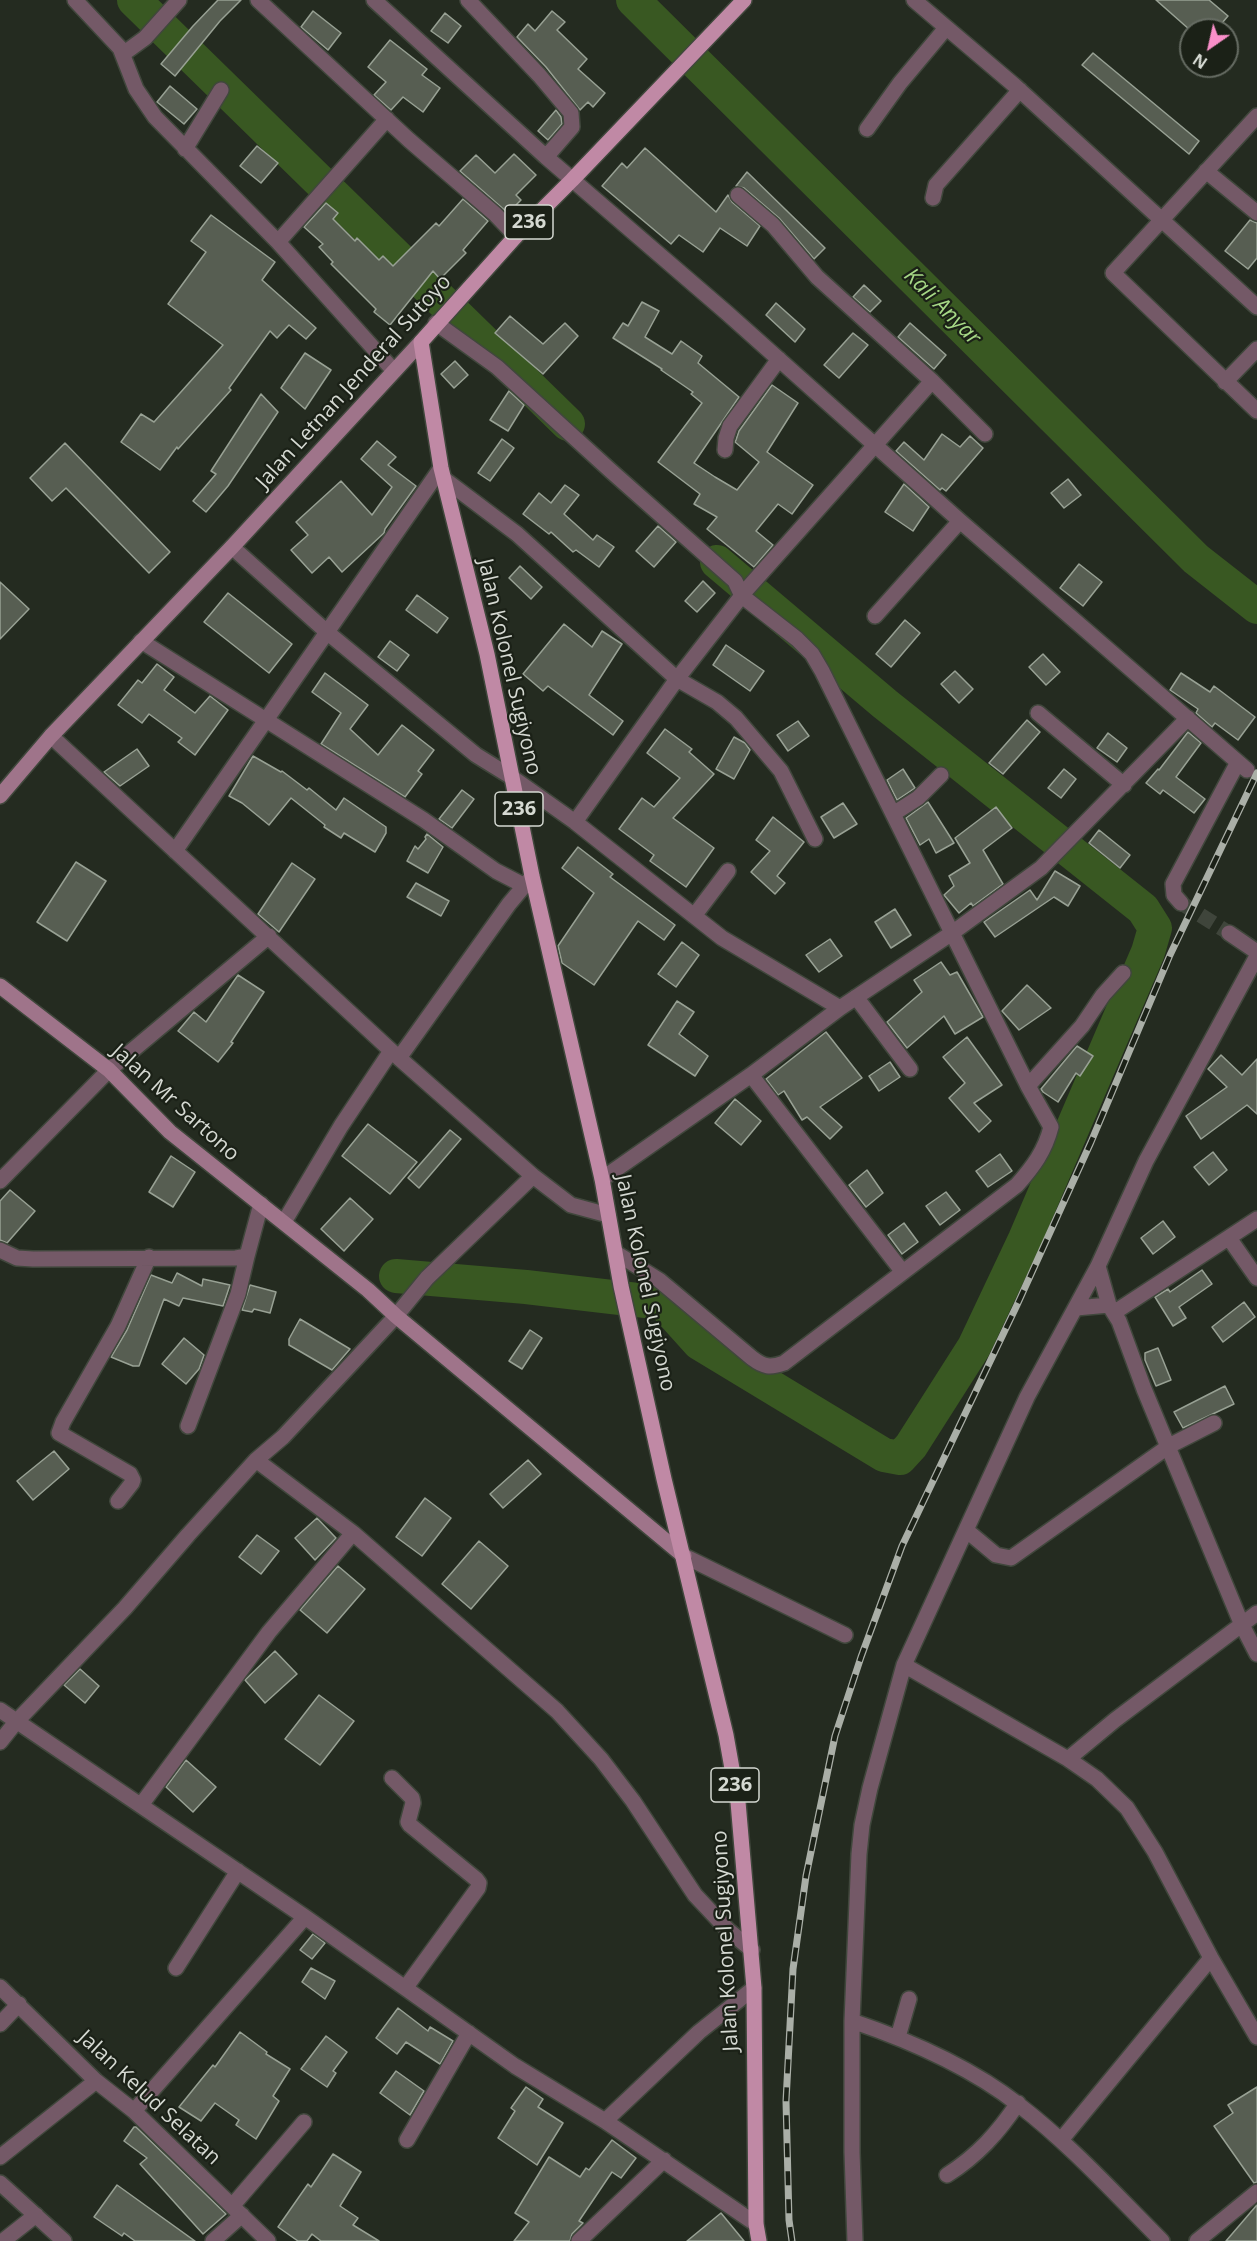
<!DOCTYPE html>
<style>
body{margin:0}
#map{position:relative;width:1257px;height:2241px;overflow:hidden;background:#242b20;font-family:"Open Sans",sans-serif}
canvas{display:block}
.north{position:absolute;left:1179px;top:18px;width:60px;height:60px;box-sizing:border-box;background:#1b2117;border:2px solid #656b62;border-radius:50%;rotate:214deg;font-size:16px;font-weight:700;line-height:24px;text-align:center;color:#d5d9d2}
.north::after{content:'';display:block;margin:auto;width:21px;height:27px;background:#f98fc9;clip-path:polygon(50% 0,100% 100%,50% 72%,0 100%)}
</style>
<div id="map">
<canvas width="1257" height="2241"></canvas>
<div class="north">N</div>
</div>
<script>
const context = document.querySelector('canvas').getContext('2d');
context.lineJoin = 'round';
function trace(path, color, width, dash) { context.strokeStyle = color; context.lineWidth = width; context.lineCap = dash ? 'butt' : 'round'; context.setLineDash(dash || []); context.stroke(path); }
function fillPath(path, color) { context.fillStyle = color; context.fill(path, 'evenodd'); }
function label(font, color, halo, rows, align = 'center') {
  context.font = font + ' "Open Sans",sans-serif'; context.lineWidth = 4.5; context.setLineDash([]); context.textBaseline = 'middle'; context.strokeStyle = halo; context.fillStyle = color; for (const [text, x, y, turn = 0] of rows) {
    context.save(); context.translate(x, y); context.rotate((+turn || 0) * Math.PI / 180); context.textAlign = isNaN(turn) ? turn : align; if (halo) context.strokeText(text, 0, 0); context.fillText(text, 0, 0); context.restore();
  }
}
const river = new Path2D(`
 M 134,0 L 568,424
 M 633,0 L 1196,559 L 1257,607
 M 396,1276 L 526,1287 L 663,1303 L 699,1343 L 884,1455 L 900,1458 L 911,1446 L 974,1347 L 1025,1239 L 1148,952 L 1155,928 L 1143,909 L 885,704 L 717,562`);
const building = new Path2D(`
 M 218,0 L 241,0 L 220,21 L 175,76 L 161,64 L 193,26 Z
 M 1156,0 L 1209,0 L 1228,16 L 1216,30 L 1190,30 Z
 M 313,11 L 341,33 L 328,50 L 301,27 Z
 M 552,11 L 565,22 L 557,30 L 587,59 L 578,69 L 605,93 L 593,107 L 588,102 L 580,110 L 546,67 L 517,37 L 528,24 L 535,31 Z
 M 445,13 L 461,26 L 448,43 L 431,31 Z
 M 390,40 L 427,69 L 422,75 L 440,88 L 423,112 L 403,97 L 391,110 L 374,95 L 386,82 L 368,67 Z
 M 1093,53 L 1199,141 L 1189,154 L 1082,65 Z
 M 170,86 L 197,109 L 184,124 L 157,102 Z
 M 556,110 L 561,117 L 562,124 L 548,140 L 538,131 Z
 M 257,146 L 278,163 L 261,183 L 240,166 Z
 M 645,148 L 716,212 L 728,195 L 732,202 L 760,226 L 747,246 L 720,228 L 703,252 L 679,235 L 671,244 L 602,186 L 622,163 L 627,168 Z
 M 514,154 L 536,175 L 516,195 L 521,200 L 508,213 L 460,171 L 476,155 L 495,173 Z
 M 747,172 L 825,248 L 814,259 L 779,218 L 744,188 L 736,186 Z
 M 463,199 L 488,221 L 463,250 L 466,253 L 440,279 L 433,271 L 390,325 L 374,312 L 376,309 L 331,264 L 333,262 L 319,247 L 323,244 L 304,227 L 326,203 L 338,213 L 333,219 L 355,241 L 357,238 L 379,260 L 383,256 L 393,266 L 436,223 L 439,226 Z
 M 211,215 L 275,262 L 262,280 L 316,328 L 306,339 L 289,325 L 277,338 L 270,331 L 229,388 L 231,390 L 178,449 L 177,447 L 160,470 L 121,442 L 141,414 L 154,422 L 223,345 L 168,304 L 206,252 L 191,241 Z
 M 1250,220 L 1257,223 L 1257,258 L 1248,269 L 1225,251 Z
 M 864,285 L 881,301 L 870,312 L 853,297 Z
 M 642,302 L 659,311 L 645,337 L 672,354 L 681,341 L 702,356 L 698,363 L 739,397 L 694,463 L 715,477 L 737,490 L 759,462 L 735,442 L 736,440 L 739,431 L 772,385 L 798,403 L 767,452 L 813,485 L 792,514 L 778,504 L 756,531 L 773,545 L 754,567 L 707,529 L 717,517 L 694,504 L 700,494 L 658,462 L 702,403 L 691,394 L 693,392 L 661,370 L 662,369 L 613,338 L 623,323 L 628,326 Z
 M 776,303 L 805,329 L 795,342 L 766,315 Z
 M 510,316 L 543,344 L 565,323 L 578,336 L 543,374 L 495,333 Z
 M 910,323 L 946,355 L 934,369 L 898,337 Z
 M 853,333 L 868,345 L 839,378 L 824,365 Z
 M 305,353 L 331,370 L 305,409 L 281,388 Z
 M 455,361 L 468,375 L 454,388 L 441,374 Z
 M 509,391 L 524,405 L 508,431 L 490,420 Z
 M 261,394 L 278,412 L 228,486 L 206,512 L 193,501 L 216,474 L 211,471 Z
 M 942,434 L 960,447 L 970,436 L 983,448 L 946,491 L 942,488 L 940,490 L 896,451 L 904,442 L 924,460 Z
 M 502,439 L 514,448 L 490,481 L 478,473 Z
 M 377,441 L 396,457 L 388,465 L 416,486 L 385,529 L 384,533 L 342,572 L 329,557 L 312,573 L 291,550 L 308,535 L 296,522 L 341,481 L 372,515 L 392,487 L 361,459 Z
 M 65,443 L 170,552 L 149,573 L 66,488 L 52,501 L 30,478 Z
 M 1068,479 L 1081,495 L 1064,508 L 1051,493 Z
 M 904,484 L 929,507 L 913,531 L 885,512 Z
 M 565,485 L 579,495 L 564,514 L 593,540 L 597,535 L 614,547 L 599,567 L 576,550 L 573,552 L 551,532 L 549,534 L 523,514 L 539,493 L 551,503 Z
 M 658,526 L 676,542 L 654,567 L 636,551 Z
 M 1079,564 L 1102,582 L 1083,606 L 1060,588 Z
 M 520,566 L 542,587 L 531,599 L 509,578 Z
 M 703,581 L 715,593 L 697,612 L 685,601 Z
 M 0,582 L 29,609 L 0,639 Z
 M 228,593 L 292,644 L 269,673 L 204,622 Z
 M 417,595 L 448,618 L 437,633 L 406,610 Z
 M 905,620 L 920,633 L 891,667 L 876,654 Z
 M 564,624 L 592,647 L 602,631 L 622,644 L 589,695 L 623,721 L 613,735 L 548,686 L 543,691 L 523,674 Z
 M 390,641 L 409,655 L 397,671 L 378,657 Z
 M 726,645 L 764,671 L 750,691 L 713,665 Z
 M 1043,654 L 1060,672 L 1046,685 L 1029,667 Z
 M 157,664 L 174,677 L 164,690 L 195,713 L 210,696 L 228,710 L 195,755 L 178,742 L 182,738 L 149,714 L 142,723 L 118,705 L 138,680 L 142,683 Z
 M 955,671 L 973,689 L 959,703 L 941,684 Z
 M 325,673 L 368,705 L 350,729 L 378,755 L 402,725 L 434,750 L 418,771 L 422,774 L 405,797 L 321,744 L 341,713 L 312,692 Z
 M 1181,673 L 1210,692 L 1214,686 L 1255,717 L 1238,740 L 1215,723 L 1212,727 L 1196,713 L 1198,709 L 1170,690 Z
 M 1027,720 L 1040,732 L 1003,774 L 989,763 Z
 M 798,721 L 809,736 L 788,751 L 777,735 Z
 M 665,729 L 692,749 L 689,752 L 714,774 L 673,818 L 714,848 L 686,887 L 650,861 L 654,855 L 619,829 L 642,798 L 654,807 L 680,778 L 647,753 Z
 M 1188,732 L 1201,743 L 1176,777 L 1205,799 L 1194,813 L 1163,790 L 1160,794 L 1146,783 L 1158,769 L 1159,770 Z
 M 1108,733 L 1127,748 L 1117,762 L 1097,748 Z
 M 734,737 L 745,743 L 750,750 L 734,779 L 716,769 Z
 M 137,749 L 149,766 L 120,786 L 104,772 Z
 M 253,756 L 281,772 L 282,771 L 307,790 L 309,788 L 336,810 L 344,798 L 386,827 L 386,833 L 375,852 L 344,833 L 341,838 L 324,827 L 325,825 L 291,798 L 269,825 L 242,803 L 229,796 Z
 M 903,769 L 915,788 L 897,800 L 887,780 Z
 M 1064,769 L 1076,779 L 1061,798 L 1048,788 Z
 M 462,790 L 474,799 L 452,828 L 439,819 Z
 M 928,802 L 954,843 L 936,853 L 929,839 L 920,845 L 906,818 Z
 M 843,803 L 857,824 L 834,838 L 821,817 Z
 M 996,807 L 1012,828 L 983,850 L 1003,884 L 973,906 L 971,903 L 959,913 L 944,895 L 954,886 L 949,876 L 970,863 L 955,838 Z
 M 773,817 L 804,842 L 777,876 L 785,883 L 775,894 L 751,872 L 770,851 L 756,840 Z
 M 1099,830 L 1130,855 L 1120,868 L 1089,843 Z
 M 427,834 L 443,847 L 428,873 L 407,861 L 415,846 L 418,849 L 426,839 L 425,837 Z
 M 578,847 L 613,874 L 610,877 L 675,925 L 664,940 L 638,921 L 594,985 L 562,963 L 558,946 L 594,893 L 562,868 Z
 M 76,862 L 106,881 L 67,941 L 37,922 Z
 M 292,863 L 315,879 L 279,932 L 258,914 Z
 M 1055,871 L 1080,886 L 1068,906 L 1054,897 L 995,937 L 984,922 L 1030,890 L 1037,900 Z
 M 416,883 L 449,901 L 441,916 L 407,897 Z
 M 895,909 L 911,935 L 891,948 L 875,922 Z
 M 830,939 L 842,956 L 819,972 L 806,955 Z
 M 682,942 L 699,955 L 676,987 L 658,974 Z
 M 941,962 L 950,975 L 957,972 L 983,1017 L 955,1034 L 944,1016 L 907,1048 L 887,1022 L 922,992 L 914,980 Z
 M 238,975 L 264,992 L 231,1042 L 233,1043 L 218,1062 L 178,1031 L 194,1012 L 206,1022 Z
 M 1027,985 L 1051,1008 L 1019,1030 L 1002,1011 Z
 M 677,1001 L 694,1012 L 679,1034 L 708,1056 L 695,1076 L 648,1045 Z
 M 826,1032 L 862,1078 L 820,1107 L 842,1127 L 830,1139 L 807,1117 L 802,1120 L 784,1091 L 778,1095 L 766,1079 Z
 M 967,1037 L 1002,1085 L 974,1103 L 991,1121 L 979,1132 L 949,1098 L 965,1083 L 943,1057 Z
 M 1077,1046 L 1093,1056 L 1080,1076 L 1076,1073 L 1058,1102 L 1043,1092 L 1041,1089 Z
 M 1221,1055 L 1242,1075 L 1257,1059 L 1257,1114 L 1247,1105 L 1201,1139 L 1186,1116 L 1227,1087 L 1208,1069 Z
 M 890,1062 L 900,1077 L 879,1091 L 869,1076 Z
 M 735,1099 L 761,1121 L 741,1145 L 715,1123 Z
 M 368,1124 L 417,1162 L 390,1194 L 342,1156 Z
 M 450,1130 L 461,1139 L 419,1188 L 408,1178 Z
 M 1213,1152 L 1227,1170 L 1209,1185 L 1194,1167 Z
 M 1000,1154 L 1012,1171 L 988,1187 L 976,1171 Z
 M 171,1156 L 195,1172 L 173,1207 L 149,1192 Z
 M 867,1170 L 883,1193 L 866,1207 L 849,1185 Z
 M 10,1190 L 35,1211 L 7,1243 L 0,1240 L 0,1201 Z
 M 946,1192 L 960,1210 L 940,1225 L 926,1206 Z
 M 350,1198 L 373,1219 L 344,1251 L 321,1229 Z
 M 1163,1221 L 1175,1237 L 1153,1254 L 1141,1238 Z
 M 904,1223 L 918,1242 L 902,1254 L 888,1235 Z
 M 1202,1270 L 1212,1284 L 1179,1307 L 1186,1318 L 1173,1326 L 1155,1297 L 1168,1289 L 1170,1292 Z
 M 177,1273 L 202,1286 L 203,1279 L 230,1285 L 223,1306 L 183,1298 L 179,1306 L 164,1299 L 139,1366 L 133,1366 L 111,1357 L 127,1330 L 151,1275 L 172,1283 Z
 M 250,1285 L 276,1292 L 270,1313 L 254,1309 L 252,1312 L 242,1310 Z
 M 1244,1302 L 1255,1317 L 1223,1342 L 1212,1327 Z
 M 300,1319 L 350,1349 L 332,1370 L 289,1345 L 289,1339 Z
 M 530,1330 L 542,1338 L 522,1369 L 509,1361 Z
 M 184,1338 L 204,1355 L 199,1369 L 186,1384 L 162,1364 Z
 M 1158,1348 L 1171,1380 L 1156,1386 L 1145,1360 L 1145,1353 Z
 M 1225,1386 L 1234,1404 L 1183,1428 L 1174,1412 Z
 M 54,1451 L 69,1469 L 33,1500 L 17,1481 Z
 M 528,1460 L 541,1474 L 503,1508 L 490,1494 Z
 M 425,1498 L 451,1518 L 422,1556 L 396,1537 Z
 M 317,1518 L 336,1538 L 315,1560 L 295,1538 Z
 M 257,1535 L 279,1551 L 261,1574 L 239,1557 Z
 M 479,1541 L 508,1566 L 471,1609 L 442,1584 Z
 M 338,1566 L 365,1589 L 327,1633 L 300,1610 Z
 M 275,1651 L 297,1674 L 265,1703 L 245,1680 Z
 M 80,1669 L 99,1686 L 85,1703 L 64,1685 Z
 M 319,1695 L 354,1721 L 320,1765 L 285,1739 Z
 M 186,1760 L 216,1787 L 193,1812 L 166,1787 Z
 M 313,1934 L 325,1943 L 312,1959 L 300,1950 Z
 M 311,1968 L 335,1981 L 325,1999 L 302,1982 Z
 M 398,2008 L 428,2031 L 430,2027 L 453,2041 L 440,2064 L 406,2042 L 397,2054 L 376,2038 Z
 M 240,2032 L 267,2052 L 266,2054 L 290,2069 L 273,2096 L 279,2101 L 256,2139 L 236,2125 L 239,2120 L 215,2103 L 201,2121 L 179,2107 L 213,2065 L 215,2067 Z
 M 326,2036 L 347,2052 L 333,2071 L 336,2073 L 327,2087 L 301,2069 Z
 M 396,2071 L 424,2091 L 410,2115 L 380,2093 Z
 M 526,2087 L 543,2099 L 538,2107 L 563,2123 L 537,2165 L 498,2138 L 515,2111 L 511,2108 Z
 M 1257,2087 L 1257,2182 L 1254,2183 L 1214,2126 L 1233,2113 L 1228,2105 Z
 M 134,2127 L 136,2127 L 226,2214 L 203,2234 L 140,2164 L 147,2158 L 124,2141 Z
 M 612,2140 L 636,2158 L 621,2178 L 612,2172 L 579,2221 L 583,2223 L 572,2234 L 570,2241 L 514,2241 L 529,2222 L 515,2213 L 549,2157 L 580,2177 L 586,2168 L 589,2170 Z
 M 333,2154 L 361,2172 L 340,2206 L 358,2218 L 353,2225 L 379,2241 L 321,2241 L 312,2234 L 307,2241 L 298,2241 L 278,2227 L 308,2184 L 311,2187 Z
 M 117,2185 L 195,2241 L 135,2241 L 124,2233 L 122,2236 L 94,2217 Z
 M 1257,2205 L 1257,2241 L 1226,2241 L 1256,2206 Z
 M 721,2213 L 744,2241 L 687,2241 Z`);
const streetTunnel = new Path2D(`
 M 1181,903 L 1229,933`);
const street = new Path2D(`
 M 75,0 L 120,48 L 136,89 L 155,117 L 278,242 L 394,371
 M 258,0 L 409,140 L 495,214 L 516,236
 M 374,0 L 546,157 L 727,313 L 960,521 L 1247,770
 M 468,0 L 539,75 L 571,113 L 572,127 L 546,157
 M 914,0 L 1014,85 L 1257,307
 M 123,54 L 145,38 L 179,0
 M 1257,116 L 1113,273 L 1257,411
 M 867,129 L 900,83 L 946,28
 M 185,149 L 221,90
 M 1206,171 L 1257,213
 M 738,195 L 773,225 L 817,277 L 932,381
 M 933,198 L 936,185 L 1020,90
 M 278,242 L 387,119
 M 436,323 L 497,367 L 611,471 L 735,581 L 742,596 L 797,639 L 812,654 L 822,671 L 1028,1086 L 1051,1127 C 1045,1151 1033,1167 1017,1185 L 784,1363 C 770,1368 764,1367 752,1358 L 659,1280 L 616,1253
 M 1225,382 L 1257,349
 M 725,450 L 726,438 L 730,426 L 779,359
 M 444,479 L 517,534 L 677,679 L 717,702 L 736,718 L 781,771 L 815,839
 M 232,547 L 328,633 L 476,755 L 513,778 L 575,822 L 722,938 L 840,1008
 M 875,616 L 960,521
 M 141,641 L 424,820 L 496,871 L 525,886
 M 1038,713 L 1124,785
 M 51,736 L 399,1058 L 533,1176 L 571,1205 L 608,1215
 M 893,814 L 918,798 L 941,775
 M 575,822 L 677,679 L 747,589 L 932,381 L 985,434
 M 175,851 L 441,468
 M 1181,903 L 1174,895 L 1173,884 L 1238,762
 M 694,916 L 728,871
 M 1229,933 L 1257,952
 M 856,997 L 910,1069
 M 399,1058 L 509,904 L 530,879
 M 751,1075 L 902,1271
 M 1028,1086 L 1082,1026 L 1103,995 L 1123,973
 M 602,1179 L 751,1075 L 840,1008 L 952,933 L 1041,868 L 1188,718
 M 0,1181 L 109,1070 L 269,936
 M 284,1222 L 341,1126 L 391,1051
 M 1229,1238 L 1257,1278
 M 0,1250 L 17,1258 L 33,1259 L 236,1258 L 247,1256 L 261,1204
 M 1098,1266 L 1109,1305 L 1119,1321 L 1144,1389 L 1242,1625 L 1257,1654
 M 1076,1308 L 1109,1305
 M 1115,1312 L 1257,1219
 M 188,1426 L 238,1294 L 247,1256
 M 256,1460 L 353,1533 L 557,1711 L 601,1759 L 633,1801 L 695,1895 L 728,1930 L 752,1950
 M 118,1501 L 132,1483 L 133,1480 L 130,1474 L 59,1433 L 63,1422 L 118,1326 L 149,1257
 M 966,1530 L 996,1555 L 1011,1558 L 1169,1446 L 1214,1423
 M 684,1556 L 845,1635
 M 904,1665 L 1068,1759 L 1097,1779 L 1127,1808 L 1155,1852 L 1211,1958 L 1257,2037
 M 0,1710 L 305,1917 L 515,2066 L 605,2121 L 756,2224
 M 0,1742 L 16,1722 L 125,1608 L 188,1535 L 256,1460 L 283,1437 L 396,1316 L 427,1278 L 533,1176
 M 1068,1759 L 1115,1720 L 1257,1613
 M 392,1778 L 412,1798 L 413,1803 L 408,1822 L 410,1825 L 476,1879 L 479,1883 L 478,1888 L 406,1987
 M 141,1805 L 269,1632 L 353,1533
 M 176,1968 L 238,1871
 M 0,1987 L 96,2081 L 134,2111 L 268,2241
 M 852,2021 C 908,2040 972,2068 1019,2105 C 1071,2145 1116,2195 1162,2241
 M 0,2024 L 19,2004
 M 898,2037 L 909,1999
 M 134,2111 L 305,1917
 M 605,2121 L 699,2032 L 754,1988
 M 407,2140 L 469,2033
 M 1061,2140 L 1211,1958
 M 0,2157 L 96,2081
 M 947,2175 C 977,2156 998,2133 1018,2103
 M 0,2183 L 64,2241
 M 233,2205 L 304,2122
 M 3,2241 L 36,2215
 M 213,2241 L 242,2215
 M 579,2241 L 664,2160
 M 855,2241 L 852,2152 L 852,2021 L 859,1854 L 862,1825 L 870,1788 L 904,1665 L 1027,1397 L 1098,1266 L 1146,1161 L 1257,956
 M 1197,2241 L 1257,2192`);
const secondary = new Path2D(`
 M 0,796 L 51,736 L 232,547 L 421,342
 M 0,986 L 109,1070 L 170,1132 L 368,1290 L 396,1316 L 684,1556`);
const primary = new Path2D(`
 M 744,0 L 572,180 L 516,236 L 421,342 L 441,468 L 487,654 L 532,876 L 602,1179 L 621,1286 L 664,1479 L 726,1735 L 738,1802 L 754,1988 L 756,2224 L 759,2241`);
const rail = new Path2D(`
 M 792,2241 L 789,2220 L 786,2101 L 793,1969 L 806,1876 L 835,1736 L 861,1657 L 902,1546 L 1017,1305 L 1091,1142 L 1170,955 L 1257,773`);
const shields = [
 [529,222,48],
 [519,809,48],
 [735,1785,48]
];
const shieldNames = [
 ["236",529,222],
 ["236",519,809],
 ["236",735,1785]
];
const streetNames = [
 ["Jalan Letnan Jenderal Sutoyo",354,382,-48],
 ["Jalan Kolonel Sugiyono",509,667,77],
 ["Jalan Mr Sartono",175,1103,42],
 ["Jalan Kolonel Sugiyono",645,1283,78],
 ["Jalan Kolonel Sugiyono",726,1941,-93],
 ["Jalan Kelud Selatan",149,2098,43]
];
const waterNames = [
 ["Kali Anyar",942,307,45]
];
trace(river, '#395822', 34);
fillPath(building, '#575e52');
trace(building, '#98a194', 1.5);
trace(streetTunnel, '#3f453b', 15, [15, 8]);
trace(street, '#40473c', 18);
trace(secondary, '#40473c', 18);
trace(primary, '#40473c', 18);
trace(street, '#745967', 15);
trace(secondary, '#9f748a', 15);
trace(primary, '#c089a5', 15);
trace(rail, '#aaafa7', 7);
trace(rail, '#1b2117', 4.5, [14]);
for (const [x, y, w] of shields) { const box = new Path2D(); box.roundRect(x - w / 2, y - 17, w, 34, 4.5); context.fillStyle = '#1b2117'; context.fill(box); trace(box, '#d5d9d2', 1.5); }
label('bold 20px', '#d5d9d2', null, shieldNames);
label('21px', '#d5d9d2', '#1b2117', streetNames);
label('italic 22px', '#a6d886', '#1b2117', waterNames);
</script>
